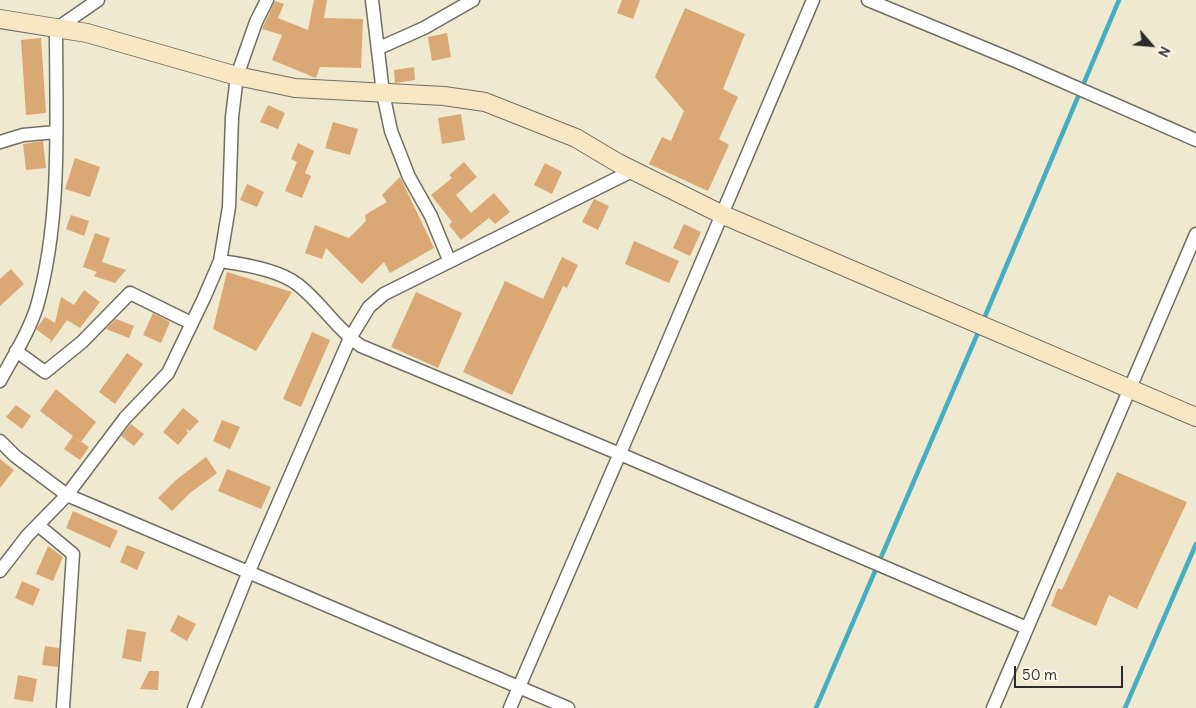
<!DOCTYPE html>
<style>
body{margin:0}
#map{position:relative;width:1196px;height:708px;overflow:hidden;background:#efe9cf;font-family:Delius,sans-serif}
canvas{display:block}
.north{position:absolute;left:1126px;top:20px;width:50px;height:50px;-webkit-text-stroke:4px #fbf7ec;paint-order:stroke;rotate:117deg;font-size:14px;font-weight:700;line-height:20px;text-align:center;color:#2b2b2b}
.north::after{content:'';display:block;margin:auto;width:18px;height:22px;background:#2b2b2b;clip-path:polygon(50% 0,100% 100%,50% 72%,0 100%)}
.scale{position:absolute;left:1014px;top:666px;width:109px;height:22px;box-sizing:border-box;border:2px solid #2b2b2b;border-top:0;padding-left:6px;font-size:15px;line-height:18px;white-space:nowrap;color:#2b2b2b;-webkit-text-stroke:4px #fbf7ec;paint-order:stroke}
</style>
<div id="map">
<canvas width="1196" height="708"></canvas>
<div class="north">N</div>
<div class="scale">50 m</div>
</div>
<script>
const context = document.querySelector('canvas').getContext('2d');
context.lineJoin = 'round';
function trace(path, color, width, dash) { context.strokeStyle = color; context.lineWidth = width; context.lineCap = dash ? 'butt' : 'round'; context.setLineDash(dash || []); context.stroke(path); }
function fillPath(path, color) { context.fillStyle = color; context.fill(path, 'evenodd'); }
const stream = new Path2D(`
 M 983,321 L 1119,0
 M 816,708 L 980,328
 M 1125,708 L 1196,544`);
const building = new Path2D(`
 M 314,0 L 327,0 L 324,18 L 363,19 L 361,68 L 320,67 L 316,78 L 272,60 L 282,35 L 262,29 L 275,1 L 284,4 L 278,18 L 308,30 Z
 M 622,0 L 640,0 L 633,19 L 617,13 Z
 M 685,8 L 745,34 L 723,89 L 738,97 L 719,139 L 729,145 L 708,191 L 649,164 L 662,137 L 671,141 L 684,111 L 655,77 Z
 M 447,33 L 451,57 L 432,61 L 428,37 Z
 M 41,38 L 46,113 L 26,115 L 21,40 Z
 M 414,67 L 415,80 L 395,83 L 394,70 Z
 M 268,105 L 285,113 L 278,129 L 260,122 Z
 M 461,114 L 465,140 L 442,144 L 438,118 Z
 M 333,122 L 358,129 L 350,155 L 325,148 Z
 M 43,141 L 46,168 L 26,170 L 23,144 Z
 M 298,143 L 314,151 L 305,173 L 311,176 L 302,198 L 285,191 L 297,162 L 291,159 Z
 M 75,158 L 100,167 L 90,197 L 65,189 Z
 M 464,162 L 477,177 L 456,195 L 471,213 L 494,193 L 510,212 L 495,224 L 489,218 L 461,240 L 449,225 L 452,222 L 431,195 L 452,178 L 449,175 Z
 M 545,163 L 562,172 L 552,194 L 534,185 Z
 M 400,177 L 434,248 L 390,273 L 384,262 L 362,284 L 326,248 L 322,259 L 305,253 L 315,225 L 349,238 L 366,221 L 365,215 L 387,202 L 382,195 Z
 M 247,184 L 264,192 L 257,207 L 240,200 Z
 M 594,199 L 609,206 L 598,230 L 582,222 Z
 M 71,215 L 89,221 L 84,236 L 66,229 Z
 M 684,224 L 701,232 L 690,256 L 673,248 Z
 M 95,233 L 110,238 L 102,262 L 126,270 L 115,283 L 94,276 L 97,272 L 83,267 Z
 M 634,241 L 679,261 L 669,283 L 625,264 Z
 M 562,257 L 578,265 L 567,288 L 563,286 L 512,395 L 463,372 L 505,281 L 543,299 Z
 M 11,269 L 24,284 L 0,306 L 0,279 Z
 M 227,272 L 292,292 L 256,351 L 213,329 Z
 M 84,290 L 100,302 L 80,328 L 67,320 L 50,344 L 51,340 L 37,330 L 37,328 L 45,317 L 55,323 L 61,297 L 74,305 Z
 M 416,292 L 462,313 L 438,368 L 391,347 Z
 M 153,313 L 170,322 L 161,343 L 143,335 Z
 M 116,319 L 134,326 L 129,338 L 106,329 Z
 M 312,332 L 330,340 L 301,407 L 283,399 Z
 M 127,353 L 143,364 L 115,404 L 99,392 Z
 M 56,389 L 96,422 L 81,442 L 40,411 Z
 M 16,405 L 31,416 L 22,429 L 6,417 Z
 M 183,408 L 199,421 L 190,431 L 186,429 L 188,433 L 178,445 L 163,432 Z
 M 222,420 L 240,427 L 230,449 L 213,441 Z
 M 131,424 L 144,434 L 134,446 L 121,436 Z
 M 73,436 L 89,447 L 80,460 L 64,449 Z
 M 206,457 L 217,473 L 190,493 L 172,511 L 158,498 L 176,480 Z
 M 0,459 L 14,470 L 0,488 Z
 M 227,469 L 271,487 L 261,509 L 218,491 Z
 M 1117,472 L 1187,502 L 1137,609 L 1109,595 L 1096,626 L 1051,606 L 1058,588 L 1062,590 Z
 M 73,511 L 118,531 L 110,548 L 66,528 Z
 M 127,545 L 145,552 L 137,570 L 120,562 Z
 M 48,546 L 63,557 L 53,581 L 36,574 Z
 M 22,581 L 40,589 L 33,606 L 15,598 Z
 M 178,615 L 196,624 L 187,641 L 170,631 Z
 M 127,629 L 146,632 L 141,662 L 122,658 Z
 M 45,646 L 59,648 L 58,667 L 42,665 Z
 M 149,671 L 159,671 L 158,690 L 140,689 Z
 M 18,675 L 37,679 L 33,702 L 14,699 Z`);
const street = new Path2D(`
 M 372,0 L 383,93 L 391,131 L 409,177 L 431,216 L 449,260
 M 868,0 L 1018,62 L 1196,140
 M 379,48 L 424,28 L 473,0
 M 0,142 L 23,135 L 56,132
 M 220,261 C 243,264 279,270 297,284 C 321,302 336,329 361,346 L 620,454 L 1027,628
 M 16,351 L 45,372 L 82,342 L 130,293 L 191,323
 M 0,381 C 13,357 29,332 37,306 C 62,217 56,120 56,29 L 98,0
 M 0,441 L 15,456 L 67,495 L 568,708
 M 38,525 L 73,554 L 63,708
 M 0,571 L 27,536 L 67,495 L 125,418 L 168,373 L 204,298 L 220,261 L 229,207 L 232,117 L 237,76 L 256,22 L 267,0
 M 194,708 L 249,571 L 350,338 L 369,307 L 384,294 L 634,170
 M 510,708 L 655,372 L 813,0
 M 993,708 L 1196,234`);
const secondary = new Path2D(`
 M 0,19 L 87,33 L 237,76 L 295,88 L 444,96 L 485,102 L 576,138 L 618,163 L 721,214 L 1196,417`);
trace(stream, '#44aec2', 4.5);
fillPath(building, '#daa874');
trace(street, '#706e64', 15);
trace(secondary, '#706e64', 20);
trace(street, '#fff', 12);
trace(secondary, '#f9e7c3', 18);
</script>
